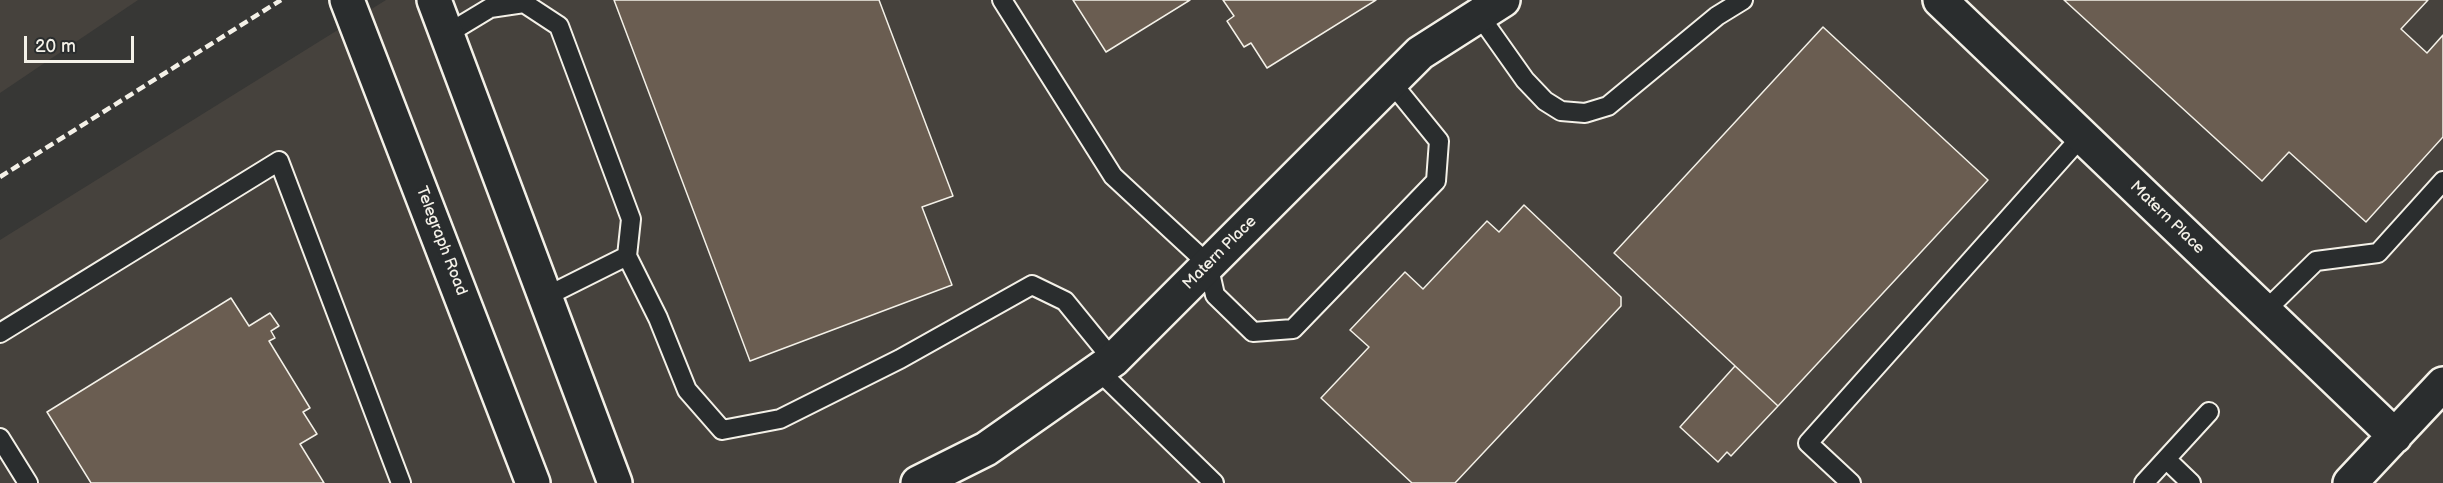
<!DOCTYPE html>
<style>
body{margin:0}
#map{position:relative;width:2443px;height:483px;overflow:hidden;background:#373735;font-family:"Balsamiq Sans",sans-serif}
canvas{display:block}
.scale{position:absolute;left:24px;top:36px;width:110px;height:27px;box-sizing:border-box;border:3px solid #f4f1e8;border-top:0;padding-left:8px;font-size:18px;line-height:21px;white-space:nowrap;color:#f4f1e8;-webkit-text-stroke:4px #2a2d2e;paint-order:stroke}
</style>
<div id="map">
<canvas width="2443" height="483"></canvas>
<div class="scale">20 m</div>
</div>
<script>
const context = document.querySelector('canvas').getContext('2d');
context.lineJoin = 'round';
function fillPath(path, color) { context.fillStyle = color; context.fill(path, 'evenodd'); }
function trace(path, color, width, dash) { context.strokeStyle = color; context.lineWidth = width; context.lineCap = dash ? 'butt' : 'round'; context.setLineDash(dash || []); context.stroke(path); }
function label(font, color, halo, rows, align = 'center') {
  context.font = font + ' "Balsamiq Sans",sans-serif'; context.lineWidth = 6; context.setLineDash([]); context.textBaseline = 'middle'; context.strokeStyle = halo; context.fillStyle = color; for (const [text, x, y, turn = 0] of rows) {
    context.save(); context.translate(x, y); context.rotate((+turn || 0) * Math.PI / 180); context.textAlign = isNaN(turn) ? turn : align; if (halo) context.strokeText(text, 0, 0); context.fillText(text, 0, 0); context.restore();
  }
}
const built = new Path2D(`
 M 0,0 L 138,0 L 0,93 Z
 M 386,0 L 2443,0 L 2443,483 L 0,483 L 0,240 Z`);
const building = new Path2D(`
 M 614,0 L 879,0 L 953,196 L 922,207 L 952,285 L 750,361 Z
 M 1073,0 L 1190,0 L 1106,52 Z
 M 1223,0 L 1376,0 L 1267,68 L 1251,43 L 1244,47 L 1227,21 L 1234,16 Z
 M 2064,0 L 2428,0 L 2401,29 L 2427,53 L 2443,35 L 2443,137 L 2366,222 L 2289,152 L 2262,181 Z
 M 1823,27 L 1988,180 L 1778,406 L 1614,253 Z
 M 1524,205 L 1621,297 L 1621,306 L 1455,483 L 1412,483 L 1321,398 L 1369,347 L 1350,330 L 1405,272 L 1423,289 L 1487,221 L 1499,232 Z
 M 231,298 L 249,326 L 270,313 L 279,326 L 271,331 L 275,338 L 269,341 L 310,408 L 303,412 L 317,434 L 300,444 L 324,483 L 91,483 L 47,412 Z
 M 1735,366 L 1778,406 L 1731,456 L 1727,452 L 1718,462 L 1680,427 Z`);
const service = new Path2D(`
 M 1002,0 L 1113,176 L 1208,264 L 1215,295 L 1253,332 L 1293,329 L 1436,181 L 1439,141 L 1391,82
 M 1479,15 L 1525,80 L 1545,101 L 1561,111 L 1585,113 L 1608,106 L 1717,16 L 1743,0
 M 447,34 L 490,8 L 524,3 L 559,26 L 631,219 L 627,256 L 545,297
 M 627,256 L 658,318 L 687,390 L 722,430 L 780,419 L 900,359 L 1032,285 L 1065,301 L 1113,360
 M 2265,311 L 2316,261 L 2378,253 L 2443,181
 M 0,333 L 279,161 L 401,483
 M 1098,370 L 1214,483
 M 0,438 L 28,483
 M 2166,459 L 2191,483
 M 1851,483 L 1808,443 L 2082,136
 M 2144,483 L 2209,412`);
const minor = new Path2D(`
 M 1940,0 L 2395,436
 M 918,483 L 986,449 L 1113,360 L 1420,53 L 1503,0
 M 2350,483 L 2443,384`);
const primary = new Path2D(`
 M 347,0 L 533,483
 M 434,0 L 615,483`);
const rail = new Path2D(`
 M 0,177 L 281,0`);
const streetNames = [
 ["Matern Place",2167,218,44],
 ["Telegraph Road",441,241,69],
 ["Matern Place",1220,253,-45]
];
fillPath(built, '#46423d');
fillPath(building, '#6a5d51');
trace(building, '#f4f1e8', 1.5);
trace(service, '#f4f1e8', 22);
trace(minor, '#f4f1e8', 38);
trace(primary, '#f4f1e8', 38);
trace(service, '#2a2d2e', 18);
trace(minor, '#2a2d2e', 33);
trace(primary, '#2a2d2e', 33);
trace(rail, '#f4f1e8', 4.5, [9, 4.5]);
label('16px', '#f4f1e8', '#2a2d2e', streetNames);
</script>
